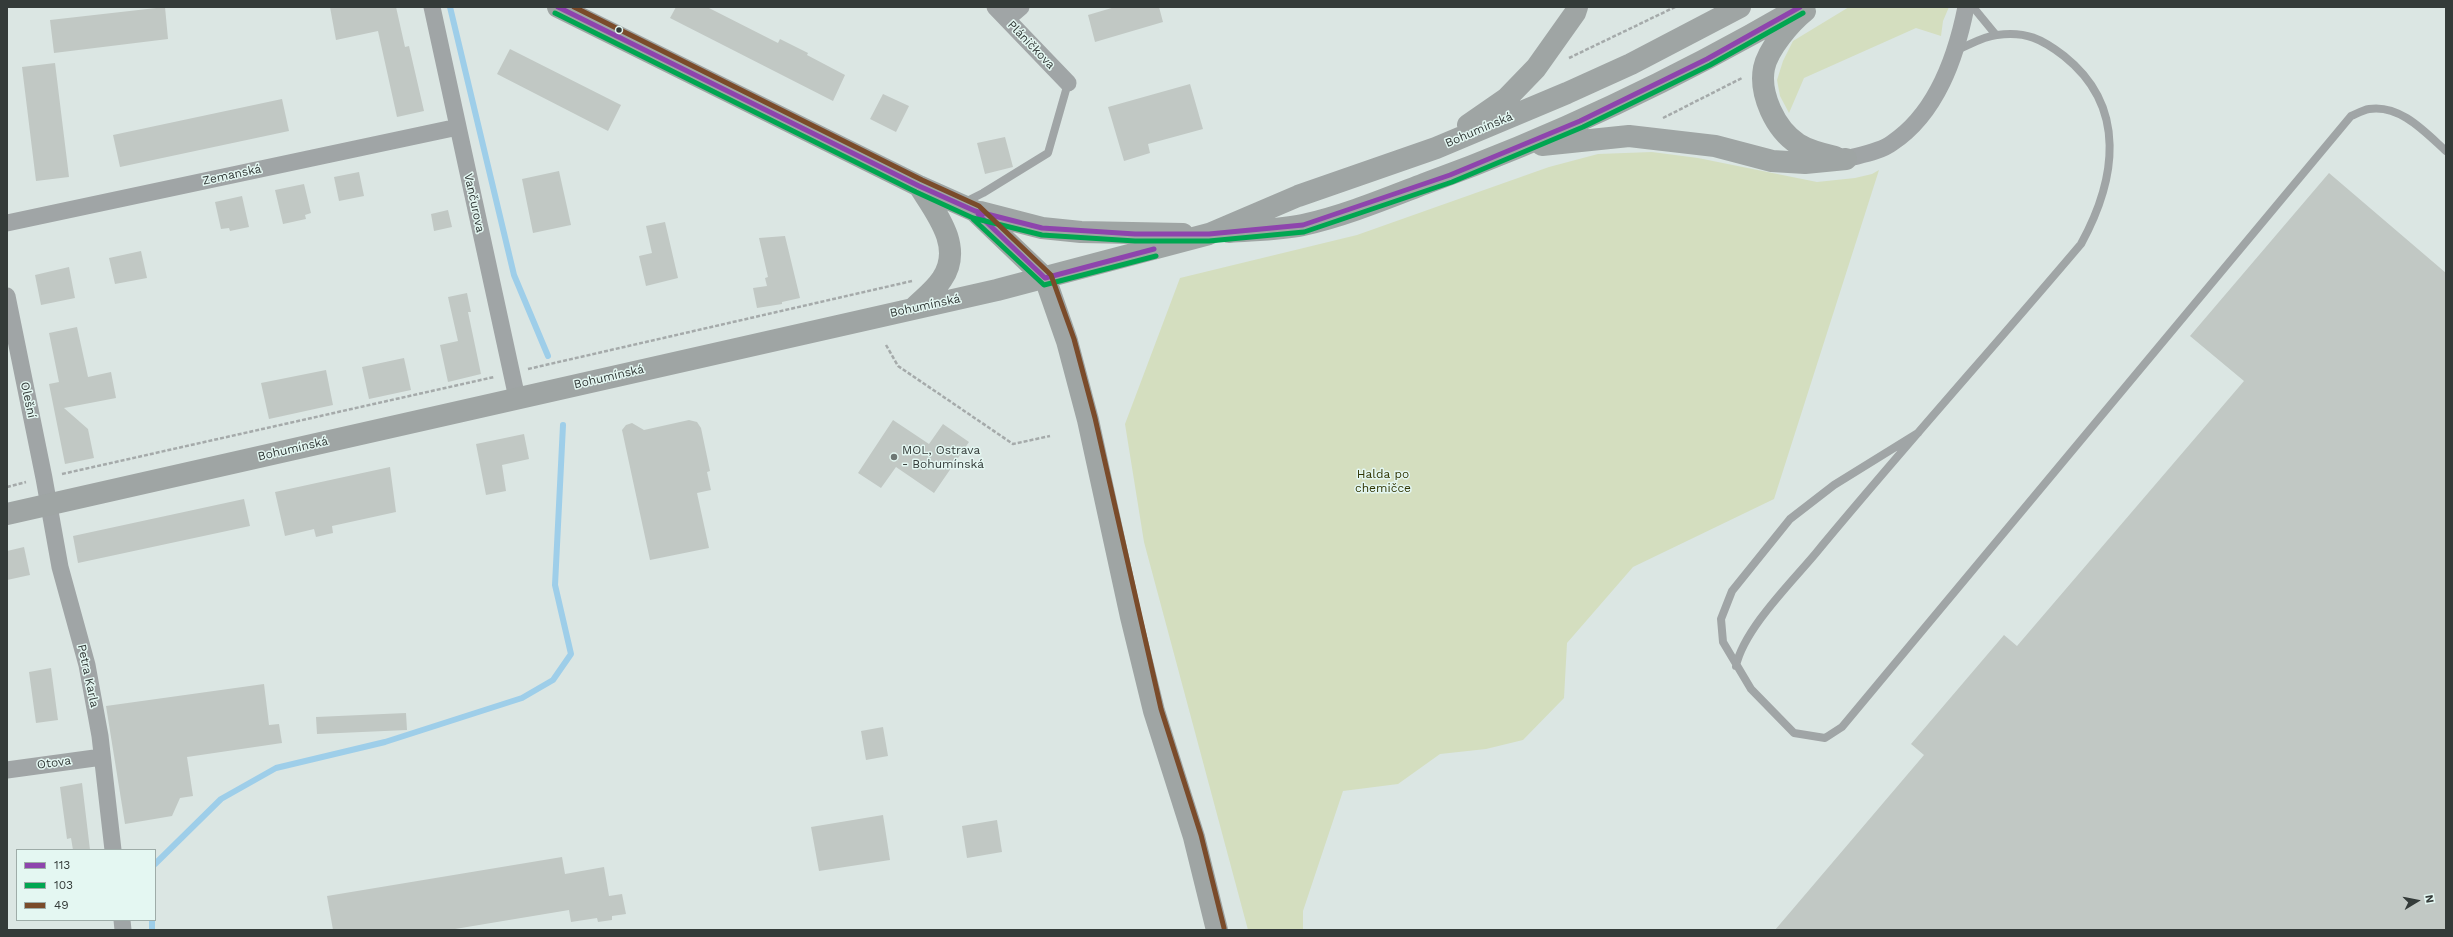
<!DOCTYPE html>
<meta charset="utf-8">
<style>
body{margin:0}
#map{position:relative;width:2453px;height:937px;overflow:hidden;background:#dbe6e3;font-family:"Work Sans",sans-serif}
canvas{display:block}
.frame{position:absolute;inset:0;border:8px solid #343b39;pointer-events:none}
.legend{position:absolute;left:16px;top:849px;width:140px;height:72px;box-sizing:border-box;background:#e4f7f2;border:1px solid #9eaca8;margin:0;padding:5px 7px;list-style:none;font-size:12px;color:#343b39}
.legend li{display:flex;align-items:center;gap:8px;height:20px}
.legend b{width:20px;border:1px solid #9eaca8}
.north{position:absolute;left:2397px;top:881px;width:40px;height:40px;-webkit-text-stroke:3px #e4f7f2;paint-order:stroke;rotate:80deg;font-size:11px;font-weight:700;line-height:16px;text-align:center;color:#343b39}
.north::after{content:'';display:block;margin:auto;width:14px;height:18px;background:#343b39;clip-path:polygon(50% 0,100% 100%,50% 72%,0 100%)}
</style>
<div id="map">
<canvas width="2453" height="937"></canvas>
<div class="frame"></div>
<ul class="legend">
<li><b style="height:5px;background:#8e44ad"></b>113</li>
<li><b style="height:5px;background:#00a651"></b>103</li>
<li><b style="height:5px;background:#7a4b2a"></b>49</li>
</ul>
<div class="north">N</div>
</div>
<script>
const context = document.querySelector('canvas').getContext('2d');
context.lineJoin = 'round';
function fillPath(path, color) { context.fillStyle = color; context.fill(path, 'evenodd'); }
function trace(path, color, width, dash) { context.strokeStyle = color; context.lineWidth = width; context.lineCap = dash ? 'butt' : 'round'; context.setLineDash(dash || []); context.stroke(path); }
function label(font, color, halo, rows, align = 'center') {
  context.font = font + ' "Work Sans",sans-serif'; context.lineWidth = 3; context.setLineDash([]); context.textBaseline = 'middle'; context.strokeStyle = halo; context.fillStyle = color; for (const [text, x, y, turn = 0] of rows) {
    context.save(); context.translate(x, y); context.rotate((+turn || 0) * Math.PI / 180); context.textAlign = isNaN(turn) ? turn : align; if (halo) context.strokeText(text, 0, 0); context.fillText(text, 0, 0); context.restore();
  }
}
const green = new Path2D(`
 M 1849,7 L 1949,7 L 1943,21 L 1941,36 L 1916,28 L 1804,78 L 1789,113 L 1780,96 L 1777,80 L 1783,61 L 1793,41 Z
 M 1652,152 L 1698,158 L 1817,182 L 1855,178 L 1872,174 L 1879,170 L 1774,499 L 1633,567 L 1567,643 L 1564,698 L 1523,740 L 1486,749 L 1440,754 L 1398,784 L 1343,791 L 1303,911 L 1303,930 L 1248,930 L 1144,542 L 1125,424 L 1180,278 L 1357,235 L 1549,167 L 1598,154 Z`);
const stream = new Path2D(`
 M 450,7 L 514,275 L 548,356
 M 155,864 L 221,799 L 276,768 L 385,742 L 522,698 L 553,680 L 571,654 L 555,585 L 563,425
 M 152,930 L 152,920`);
const building = new Path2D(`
 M 165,7 L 168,39 L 54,53 L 50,20 Z
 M 330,7 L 396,7 L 405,47 L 409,46 L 424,111 L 397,117 L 378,31 L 336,40 Z
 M 676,7 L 707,7 L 778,43 L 780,39 L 808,53 L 807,55 L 845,75 L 833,101 L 670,18 Z
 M 1115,7 L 1159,7 L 1163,22 L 1095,42 L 1088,15 Z
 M 510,49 L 621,105 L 608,131 L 497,74 Z
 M 55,63 L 69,177 L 36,181 L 22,67 Z
 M 1190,84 L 1203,129 L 1148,144 L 1150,153 L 1124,161 L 1108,107 Z
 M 883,94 L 909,106 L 896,132 L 870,119 Z
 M 282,99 L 289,131 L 120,167 L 113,135 Z
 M 1005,137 L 1013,167 L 985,174 L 977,143 Z
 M 559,171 L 571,225 L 533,233 L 522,179 Z
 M 359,172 L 364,196 L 339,201 L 334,177 Z
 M 2329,173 L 2446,273 L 2446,930 L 1775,930 L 1924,755 L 1911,744 L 2004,635 L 2017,646 L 2244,381 L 2190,336 Z
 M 304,184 L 311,213 L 305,215 L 306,219 L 283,224 L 275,190 Z
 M 242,196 L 249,227 L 230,231 L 229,228 L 221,229 L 215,202 Z
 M 448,210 L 452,227 L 434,231 L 431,214 Z
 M 665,222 L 678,278 L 646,286 L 639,256 L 652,253 L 646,226 Z
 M 785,236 L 800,298 L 782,302 L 782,304 L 757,308 L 753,288 L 767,286 L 765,278 L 768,277 L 759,238 Z
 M 141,251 L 147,278 L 115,284 L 109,258 Z
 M 69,267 L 75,298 L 41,305 L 35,275 Z
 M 467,293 L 471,312 L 468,312 L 481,374 L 448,382 L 440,345 L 458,341 L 448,297 Z
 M 77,327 L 88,377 L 111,372 L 116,398 L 64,408 L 88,429 L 94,458 L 65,464 L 49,384 L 59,382 L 49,333 Z
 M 404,358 L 411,390 L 369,399 L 362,367 Z
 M 326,370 L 333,405 L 269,419 L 261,383 Z
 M 689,420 L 697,422 L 701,428 L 710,471 L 707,472 L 711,490 L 697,493 L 709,548 L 650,560 L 622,430 L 626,425 L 632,423 L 644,430 Z
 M 893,420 L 929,444 L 943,424 L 969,442 L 934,493 L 896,467 L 881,488 L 858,473 Z
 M 524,434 L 529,459 L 502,465 L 506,491 L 486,495 L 476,444 Z
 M 390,467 L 396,512 L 332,526 L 333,533 L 316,537 L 314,529 L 285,536 L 275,492 Z
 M 244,499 L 250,526 L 78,563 L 73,536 Z
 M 24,547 L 30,575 L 7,580 L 7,551 Z
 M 51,668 L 58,720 L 36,723 L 29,672 Z
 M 264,684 L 269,725 L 279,724 L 282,743 L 187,757 L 193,796 L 180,798 L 172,816 L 125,824 L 106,706 Z
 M 406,713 L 407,730 L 317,734 L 316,717 Z
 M 883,727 L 888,756 L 866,760 L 861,731 Z
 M 82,783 L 90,850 L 73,850 L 71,838 L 67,839 L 60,787 Z
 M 883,815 L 890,860 L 819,871 L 811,827 Z
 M 997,820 L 1002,852 L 967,858 L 962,826 Z
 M 562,857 L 565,874 L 604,867 L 609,896 L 622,894 L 626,914 L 612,916 L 612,920 L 598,922 L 597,918 L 571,922 L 569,910 L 449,930 L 333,930 L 327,896 Z`);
const path = new Path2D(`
 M 1569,58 L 1675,7
 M 1663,118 L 1742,78
 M 886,345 L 898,366 L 1013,444 L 1050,436
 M 528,369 L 912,281
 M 62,474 L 494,377
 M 7,487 L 26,482`);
const lane = new Path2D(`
 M 1973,7 L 1996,35
 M 965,202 L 983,193 L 1048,153 L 1068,83
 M 1918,433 L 1834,485 L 1790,519 L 1732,591 L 1721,619 L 1723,642 L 1751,689 L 1794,733 L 1825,738 L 1842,727 L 2351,116 C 2356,114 2363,110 2369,109 C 2400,104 2425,132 2446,151
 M 1736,666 C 1744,629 1791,583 1816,553 C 1902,449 1993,348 2081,244 C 2116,180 2128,107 2064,56 C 2042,39 2026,31 1997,35 C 1984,36 1969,45 1957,50`);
const street = new Path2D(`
 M 432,7 L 517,398
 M 995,7 L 1068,83
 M 1007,19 L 1021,7
 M 1846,159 C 1860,155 1880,152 1892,143 C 1937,113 1956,57 1966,7
 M 7,223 L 458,127
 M 7,296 L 44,478 L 60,567 L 87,665 L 100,736 L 113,850
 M 7,770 L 102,757
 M 122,920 L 123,930`);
const secondary = new Path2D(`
 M 558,7 L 919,186 L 975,211 L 1045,278 L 1067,341 L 1088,420 L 1131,617 L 1154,711 L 1194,837 L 1217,930
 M 1805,11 C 1790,23 1768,49 1764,68 C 1759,94 1775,129 1798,144 C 1809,151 1822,154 1835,157
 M 1468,125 L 1507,98 L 1536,68 L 1575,13 L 1577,7
 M 1542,145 L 1629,136 L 1715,146 L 1772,161 L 1805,163 L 1846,159
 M 980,212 L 1042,228 L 1081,232 L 1183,234
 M 1229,232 C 1253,230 1280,230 1303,225 C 1344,216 1385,199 1424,184 C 1554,137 1680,77 1800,7
 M 914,308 C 923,299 935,290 942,279 C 964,247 936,213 919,186
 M 7,514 L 997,290 L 1209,234 L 1298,196 L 1436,148 L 1567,93 L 1631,64 L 1740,7`);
const bus1 = new Path2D(`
 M 558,7 L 919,186 L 975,211 L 1042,228 L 1135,234 L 1209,234 L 1303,225 L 1450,175 L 1580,121 L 1707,59 L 1800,7
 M 978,214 L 1045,278 L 1154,249`);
const bus2 = new Path2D(`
 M 555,13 L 916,192 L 973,218 L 1042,235 L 1135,241 L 1209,241 L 1304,232 L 1452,182 L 1583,127 L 1710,65 L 1803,13
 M 973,219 L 1044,285 L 1156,256`);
const bus3 = new Path2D(`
 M 574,7 L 922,180 L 979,206 L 1051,275 L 1074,339 L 1095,418 L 1161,709 L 1201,835 L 1224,928`);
const markers = [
 [619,30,3.5,"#343b39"],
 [894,457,4,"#6e7774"]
];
const streetNames = [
 ["Pláničkova",1031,45,46],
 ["Bohumínská",1479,130,-23],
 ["Zemanská",232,175,-12],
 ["Vančurova",474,203,78],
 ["Bohumínská",925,306,-12],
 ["Bohumínská",609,377,-13],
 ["Olešní",28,400,78],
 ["Bohumínská",293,449,-13],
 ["Petra Karla",88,676,78],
 ["Otova",54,763,-8]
];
const poiNames = [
 ["MOL, Ostrava",902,450],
 ["- Bohumínská",902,464]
];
const parkNames = [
 ["Halda po",1383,474],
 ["chemičce",1383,488]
];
fillPath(green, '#d4debf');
trace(stream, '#9ecee9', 6);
fillPath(building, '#c1c8c4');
trace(path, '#a5aaaa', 2.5, [4, 2]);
trace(lane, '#a0a5a6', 8);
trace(street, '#a0a5a6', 17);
trace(secondary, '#9fa5a4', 22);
trace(bus1, '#8e44ad', 5);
trace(bus2, '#00a651', 5);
trace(bus3, '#7a4b2a', 5);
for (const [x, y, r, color] of markers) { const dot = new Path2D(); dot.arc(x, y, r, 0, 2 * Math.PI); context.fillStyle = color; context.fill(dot); trace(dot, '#e4f7f2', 1.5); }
label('12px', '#343b39', '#e4f7f2', streetNames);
label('12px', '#343b39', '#e4f7f2', poiNames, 'left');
label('12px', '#303502', '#e4f7f2', parkNames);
</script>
